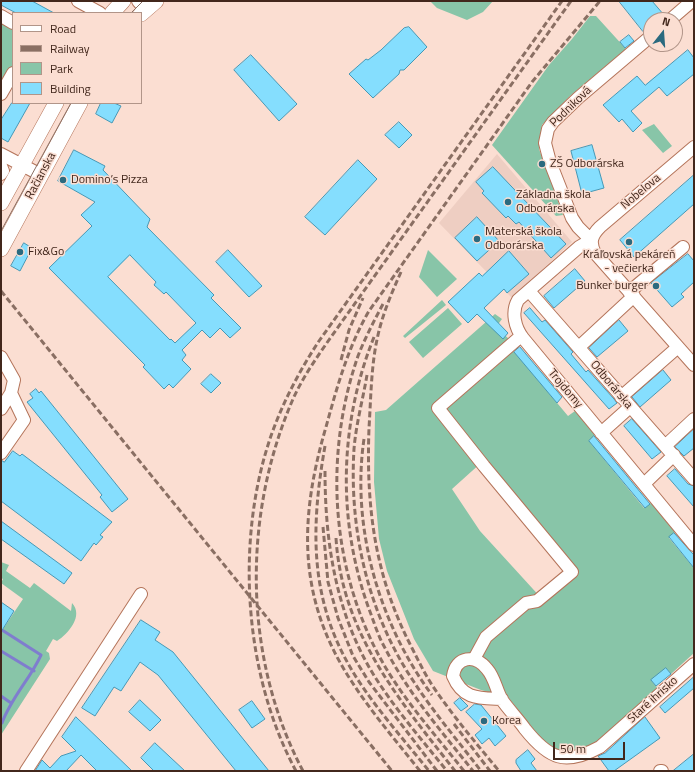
<!DOCTYPE html>
<meta charset="utf-8">
<style>
body{margin:0}
#map{position:relative;width:695px;height:772px;overflow:hidden;background:#fbded2;font-family:"Titillium Web",sans-serif}
canvas{display:block}
.frame{position:absolute;inset:0;border:2px solid #42271c;pointer-events:none}
.legend{position:absolute;left:12px;top:12px;width:130px;height:92px;box-sizing:border-box;background:#fbded2;border:1px solid #b19589;margin:0;padding:5px 7px;list-style:none;font-size:12px;color:#42271c}
.legend li{display:flex;align-items:center;gap:8px;height:20px}
.legend b{width:20px;border:1px solid #b19589}
.north{position:absolute;left:643px;top:12px;width:40px;height:40px;box-sizing:border-box;background:#fbded2;border:1px solid #b19589;border-radius:50%;rotate:17deg;font-size:11px;font-weight:700;line-height:16px;text-align:center;color:#42271c}
.north::after{content:'';display:block;margin:auto;width:14px;height:18px;background:#2b6a7f;clip-path:polygon(50% 0,100% 100%,50% 72%,0 100%)}
.scale{position:absolute;left:553px;top:742px;width:72px;height:18px;box-sizing:border-box;border:2px solid #42271c;border-top:0;padding-left:5px;font-size:12px;line-height:14px;white-space:nowrap;color:#42271c;-webkit-text-stroke:3px #fbded2;paint-order:stroke}
</style>
<div id="map">
<canvas width="695" height="772"></canvas>
<div class="frame"></div>
<ul class="legend">
<li><b style="height:5px;background:#fff"></b>Road</li>
<li><b style="height:5px;background:#8a6f63"></b>Railway</li>
<li><b style="height:11px;background:#88c5a8"></b>Park</li>
<li><b style="height:11px;background:#85defe"></b>Building</li>
</ul>
<div class="north">N</div>
<div class="scale">50 m</div>
</div>
<script>
const context = document.querySelector('canvas').getContext('2d');
context.lineJoin = 'round';
function fillPath(path, color) { context.fillStyle = color; context.fill(path, 'evenodd'); }
function trace(path, color, width, dash) { context.strokeStyle = color; context.lineWidth = width; context.lineCap = dash ? 'butt' : 'round'; context.setLineDash(dash || []); context.stroke(path); }
function label(font, color, halo, rows, align = 'center') {
  context.font = font + ' "Titillium Web",sans-serif'; context.lineWidth = 3; context.setLineDash([]); context.textBaseline = 'middle'; context.strokeStyle = halo; context.fillStyle = color; for (const [text, x, y, turn = 0] of rows) {
    context.save(); context.translate(x, y); context.rotate((+turn || 0) * Math.PI / 180); context.textAlign = isNaN(turn) ? turn : align; if (halo) context.strokeText(text, 0, 0); context.fillText(text, 0, 0); context.restore();
  }
}
const built = new Path2D(`
 M 497,154 L 572,242 L 512,298 L 439,223 Z`);
const green = new Path2D(`
 M 430,1 L 493,1 L 483,12 L 467,20 L 437,8 Z
 M 590,16 L 596,16 L 626,49 L 570,96 L 542,125 L 539,149 L 563,215 L 556,216 L 492,145 L 549,65 L 572,39 Z
 M 1,20 L 13,27 L 13,66 L 1,88 Z
 M 654,124 L 672,146 L 663,153 L 642,130 Z
 M 428,250 L 457,279 L 437,297 L 419,277 Z
 M 442,300 L 446,305 L 405,338 L 403,336 Z
 M 448,308 L 462,324 L 423,358 L 409,342 Z
 M 495,314 L 502,319 L 496,327 L 510,340 L 437,408 L 482,462 L 452,489 L 480,531 L 543,600 L 577,572 L 444,408 L 512,349 L 568,416 L 575,411 L 595,435 L 589,441 L 644,508 L 651,503 L 675,532 L 669,538 L 694,568 L 694,653 L 671,674 L 666,668 L 651,680 L 660,691 L 592,748 L 568,755 L 548,748 L 508,697 L 481,690 L 433,671 L 414,639 L 387,571 L 379,539 L 374,482 L 375,412 L 386,410 Z
 M 1,562 L 9,565 L 6,571 L 30,588 L 34,583 L 71,611 L 72,603 C 84,616 68,634 57,641 L 53,639 L 46,651 L 49,653 L 50,659 L 1,735 L 1,632 L 23,599 L 1,583 L 3,579 L 1,578 Z`);
const stream = new Path2D(`
 M 1,651 L 34,671
 M 1,696 L 11,703
 M 2,723 C 11,698 30,679 41,655 L 2,630`);
const building = new Path2D(`
 M 1,1 L 32,1 L 54,13 L 16,13 L 1,5 Z
 M 619,1 L 652,1 L 664,15 L 657,20 L 651,20 L 651,25 L 643,31 Z
 M 409,27 L 427,47 L 404,70 L 400,70 L 399,74 L 373,98 L 349,74 L 366,59 L 368,60 L 381,50 L 404,28 Z
 M 629,35 L 634,41 L 625,48 L 620,42 Z
 M 688,50 L 694,58 L 694,74 L 667,96 L 659,87 L 631,111 L 642,123 L 633,132 L 622,119 L 619,122 L 603,105 L 637,76 L 645,85 Z
 M 251,55 L 297,104 L 279,121 L 234,70 Z
 M 12,103 L 30,103 L 8,142 L 1,138 L 1,120 Z
 M 101,103 L 114,103 L 121,106 L 112,123 L 96,114 Z
 M 399,122 L 412,135 L 399,148 L 385,135 Z
 M 592,145 L 604,188 L 582,194 L 571,151 Z
 M 74,150 L 105,166 L 103,170 L 150,219 L 147,227 L 214,295 L 211,298 L 241,328 L 230,338 L 220,328 L 210,338 L 202,330 L 182,350 L 186,355 L 182,360 L 191,369 L 173,388 L 169,384 L 164,389 L 143,367 L 145,365 L 49,268 L 92,226 L 81,215 L 95,202 L 58,181 ZM 130,255 L 156,282 L 154,285 L 164,294 L 166,292 L 196,323 L 175,343 L 171,339 L 170,340 L 108,277 Z
 M 358,160 L 377,179 L 325,235 L 305,217 Z
 M 493,167 L 566,244 L 551,258 L 519,222 L 516,224 L 508,216 L 506,218 L 482,193 L 484,191 L 476,182 Z
 M 694,175 L 694,204 L 634,257 L 620,240 Z
 M 477,217 L 499,241 L 477,261 L 455,238 Z
 M 24,243 L 32,248 L 20,271 L 11,266 Z
 M 228,250 L 262,286 L 249,297 L 216,262 Z
 M 509,251 L 529,274 L 507,293 L 504,289 L 484,308 L 508,333 L 503,339 L 477,314 L 468,323 L 448,302 L 479,273 L 482,276 Z
 M 688,254 L 694,261 L 694,282 L 681,294 L 684,297 L 672,307 L 651,283 Z
 M 575,269 L 585,281 L 554,308 L 544,296 Z
 M 530,308 L 542,322 L 545,320 L 573,352 L 571,354 L 586,372 L 588,370 L 614,399 L 617,403 L 609,409 L 524,313 Z
 M 619,320 L 628,331 L 597,357 L 589,348 Z
 M 520,347 L 562,397 L 557,403 L 514,352 Z
 M 663,370 L 671,380 L 640,407 L 632,397 Z
 M 211,374 L 221,383 L 211,393 L 201,384 Z
 M 36,389 L 39,393 L 41,391 L 128,499 L 112,512 L 100,497 L 102,495 L 27,402 L 33,398 L 30,394 Z
 M 632,419 L 661,452 L 652,459 L 624,426 Z
 M 694,429 L 694,448 L 684,456 L 675,447 Z
 M 594,436 L 650,504 L 645,508 L 589,441 Z
 M 13,451 L 20,456 L 22,454 L 112,522 L 100,535 L 103,537 L 96,545 L 94,543 L 81,561 L 1,501 L 1,460 L 4,462 Z
 M 675,469 L 688,484 L 694,486 L 694,507 L 667,476 Z
 M 1,521 L 72,573 L 64,584 L 1,539 Z
 M 674,533 L 694,555 L 694,568 L 669,537 Z
 M 1,602 L 14,611 L 1,632 Z
 M 141,620 L 160,632 L 155,640 L 173,652 L 269,771 L 236,771 L 158,675 L 140,662 L 121,691 L 114,687 L 95,716 L 82,708 Z
 M 666,668 L 671,674 L 656,686 L 651,680 Z
 M 694,677 L 694,688 L 665,713 L 660,707 Z
 M 460,698 L 468,706 L 461,711 L 454,703 Z
 M 140,700 L 161,720 L 150,731 L 129,712 Z
 M 252,701 L 265,719 L 252,728 L 239,710 Z
 M 475,704 L 481,705 L 506,736 L 495,746 L 489,738 L 482,744 L 475,735 L 482,729 L 466,712 Z
 M 76,717 L 132,771 L 97,771 L 81,755 L 66,771 L 35,771 L 42,760 L 50,768 L 61,756 L 76,751 L 62,737 Z
 M 645,717 L 660,738 L 614,771 L 609,771 L 598,756 L 605,753 Z
 M 155,743 L 185,771 L 154,771 L 141,758 Z
 M 528,750 L 535,759 L 531,763 L 537,771 L 521,771 L 516,763 L 516,760 Z
 M 694,754 L 694,771 L 673,771 Z`);
const minor = new Path2D(`
 M 78,1 L 100,13
 M 138,1 L 146,10
 M 1,16 L 13,23
 M 670,20 L 692,1
 M 1,94 L 13,73
 M 694,147 L 600,227 C 592,235 589,242 595,253 L 694,365
 M 1,154 L 41,175
 M 1,166 L 3,171 L 1,174
 M 591,240 L 579,247 L 518,300 C 511,312 515,328 523,338 L 694,545
 M 591,240 L 578,227 L 572,218 L 550,162 L 545,143 L 548,129 L 553,122 L 578,98 L 651,36
 M 529,291 L 694,479
 M 629,292 L 683,247
 M 579,347 L 634,296
 M 1,357 L 14,380 L 11,393 L 24,420 L 1,453
 M 621,397 L 678,347
 M 1,409 L 11,393
 M 601,433 L 630,407
 M 665,446 L 694,419
 M 644,484 L 674,455
 M 474,659 L 486,637 L 526,603 L 537,601 L 572,572 L 484,466 L 438,408 L 521,336
 M 502,699 C 479,698 463,700 453,676 C 456,656 475,654 487,669 C 495,678 496,690 502,700 C 509,710 518,719 525,729 C 549,759 565,766 600,747 L 694,664
 M 26,771 L 141,594
 M 660,771 L 662,771`);
const major = new Path2D(`
 M 112,13 L 123,1
 M 141,14 L 156,1
 M 1,203 L 56,103
 M 1,249 L 80,103`);
const tram = new Path2D(`
 M 131,13 L 143,1
 M 1,231 L 71,103`);
const rail = new Path2D(`
 M 401,272 C 392,292 383,313 378,335 C 371,365 371,397 369,428 C 366,509 375,578 413,650 C 419,662 425,674 432,685 C 452,715 476,743 499,771
 M 1,291 L 392,771
 M 383,304 C 374,321 365,338 358,356 C 325,451 330,561 377,652 C 399,695 434,733 464,771
 M 374,337 C 339,424 337,521 369,609 C 374,622 378,636 385,648 C 408,693 442,732 473,771
 M 341,360 L 349,330 L 363,298
 M 367,375 C 363,399 356,424 354,449 C 349,530 368,614 414,682 C 434,713 459,742 481,771
 M 364,439 C 351,527 379,624 432,695
 M 325,446 C 310,531 309,605 358,680 C 379,712 405,741 429,771
 M 325,471 C 325,543 336,615 375,677 C 396,710 422,740 447,771
 M 323,527 L 328,582 L 338,618 L 353,656 L 369,682 L 437,771
 M 336,538 C 342,634 399,699 455,771
 M 454,724 L 490,771
 M 296,771 C 243,673 235,537 272,433 C 284,400 300,370 319,341 L 562,1
 M 303,771 C 243,658 242,516 293,399 C 303,377 317,357 331,337 L 571,1
 M 420,771 C 397,742 372,713 352,682 C 297,599 299,519 326,427 C 337,387 348,347 369,311 L 532,82 L 600,1`);
const markers = [
 [542,164,4,"#2b6a7f"],
 [63,180,4,"#2b6a7f"],
 [508,202,4,"#2b6a7f"],
 [477,239,4,"#2b6a7f"],
 [629,242,4,"#2b6a7f"],
 [20,252,4,"#2b6a7f"],
 [656,286,4,"#2b6a7f"],
 [484,721,4,"#2b6a7f"]
];
const streetNames = [
 ["Podniková",571,107,-44],
 ["Račianska",41,176,-62],
 ["Nobelova",641,192,-40],
 ["Odborárska",611,385,50],
 ["Trojdomy",565,389,50],
 ["Staré ihrisko",653,700,-42]
];
const poiNames = [
 ["ZŠ Odborárska",550,164],
 ["Domino’s Pizza",71,180],
 ["Základna škola",516,195],
 ["Odborárska",516,209],
 ["Materská škola",485,232],
 ["Odborárska",485,246],
 ["Fix&Go",28,252],
 ["Kráľovská pekáreň",629,255,"center"],
 ["- večierka",629,269,"center"],
 ["Bunker burger",648,286,"right"],
 ["Korea",492,721]
];
fillPath(built, '#eecec2');
fillPath(green, '#88c5a8');
trace(stream, '#7f7dce', 3);
fillPath(building, '#85defe');
trace(building, '#4798b5', 1);
trace(minor, '#b4745a', 14);
trace(major, '#b4745a', 16);
trace(minor, '#fff', 12);
trace(major, '#fff', 15);
trace(tram, '#8a6f63', 1);
trace(rail, '#8a6f63', 3, [6, 3]);
for (const [x, y, r, color] of markers) { const dot = new Path2D(); dot.arc(x, y, r, 0, 2 * Math.PI); context.fillStyle = color; context.fill(dot); trace(dot, '#fbded2', 1.5); }
label('12px', '#42271c', '#fbded2', streetNames);
label('12px', '#42271c', '#fbded2', poiNames, 'left');
</script>
